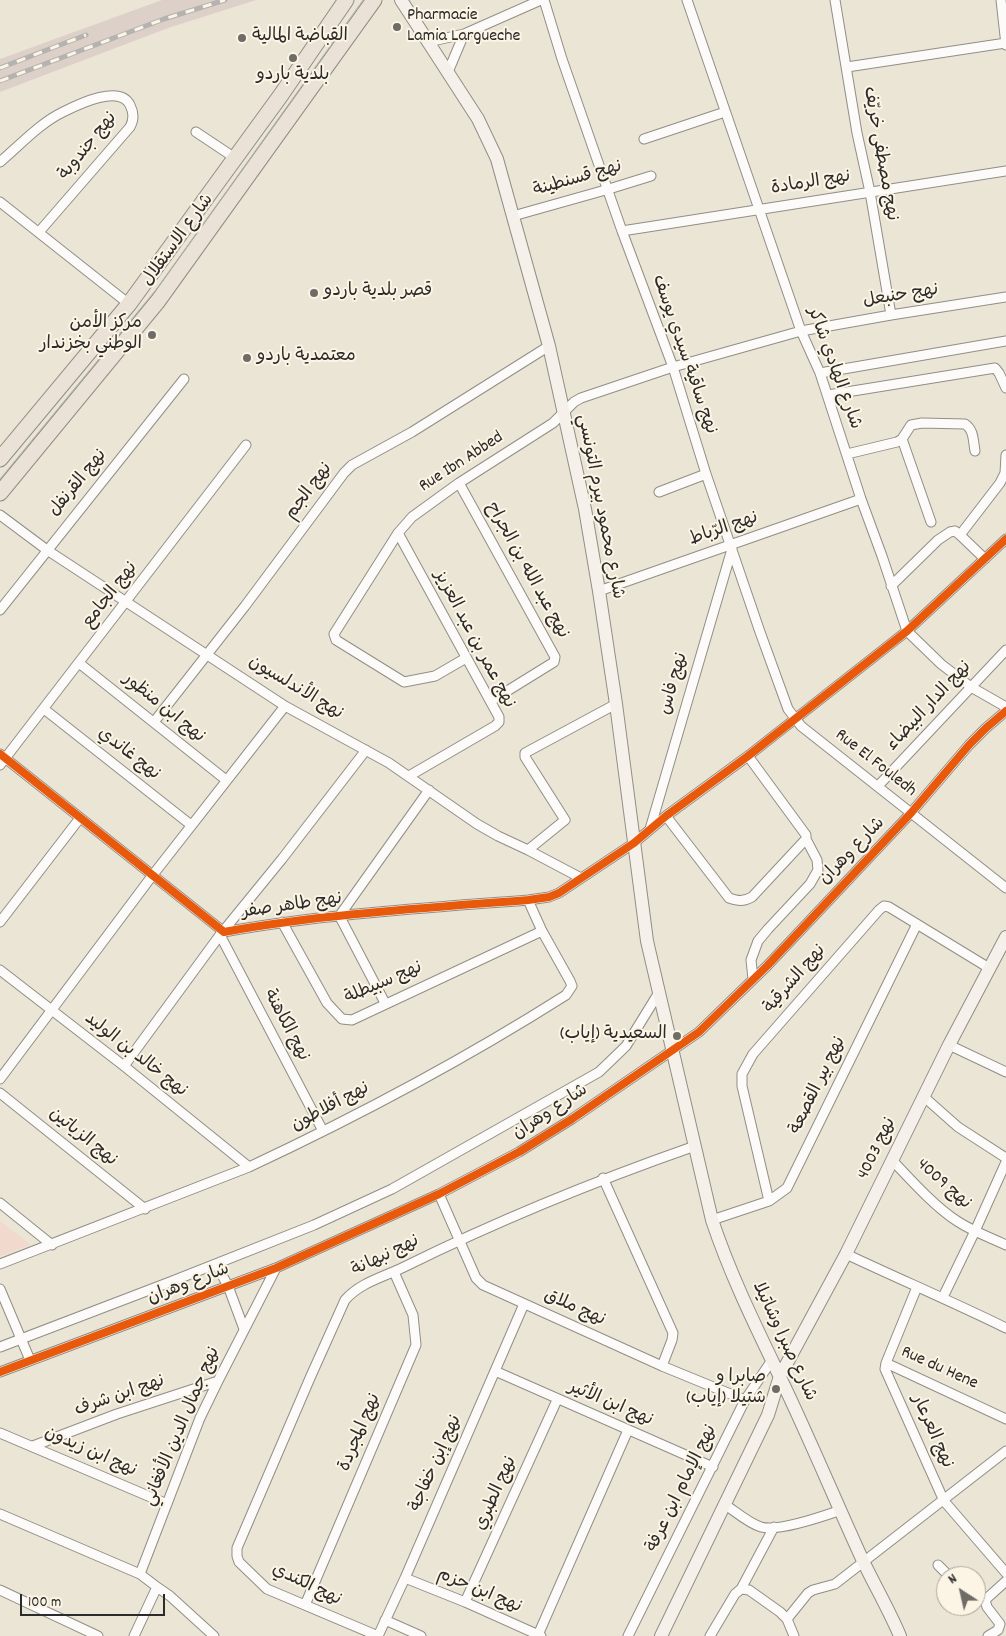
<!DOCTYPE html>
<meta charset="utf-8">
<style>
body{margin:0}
#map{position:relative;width:1006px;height:1636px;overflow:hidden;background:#eae5d5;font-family:Dekko,sans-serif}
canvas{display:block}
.north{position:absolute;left:936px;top:1566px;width:50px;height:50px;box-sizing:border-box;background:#fcf5e5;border:1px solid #a8a49b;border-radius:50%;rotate:325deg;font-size:14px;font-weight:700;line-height:20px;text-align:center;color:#2b2b2b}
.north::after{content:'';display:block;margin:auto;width:18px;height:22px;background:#6e6c66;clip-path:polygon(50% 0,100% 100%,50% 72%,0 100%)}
.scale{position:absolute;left:20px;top:1594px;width:145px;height:22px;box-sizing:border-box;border:2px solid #2b2b2b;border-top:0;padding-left:6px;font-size:15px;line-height:18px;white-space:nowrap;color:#2b2b2b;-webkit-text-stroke:4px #fcf5e5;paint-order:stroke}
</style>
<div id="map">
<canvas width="1006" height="1636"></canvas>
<div class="north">N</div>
<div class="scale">100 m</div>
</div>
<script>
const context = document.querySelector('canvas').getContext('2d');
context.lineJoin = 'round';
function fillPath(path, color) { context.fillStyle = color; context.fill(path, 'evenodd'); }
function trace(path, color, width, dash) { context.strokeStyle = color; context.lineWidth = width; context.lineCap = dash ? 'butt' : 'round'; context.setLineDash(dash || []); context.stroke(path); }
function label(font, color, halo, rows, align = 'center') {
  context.font = font + ' Dekko,"Playpen Sans Arabic",sans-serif'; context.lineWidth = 4; context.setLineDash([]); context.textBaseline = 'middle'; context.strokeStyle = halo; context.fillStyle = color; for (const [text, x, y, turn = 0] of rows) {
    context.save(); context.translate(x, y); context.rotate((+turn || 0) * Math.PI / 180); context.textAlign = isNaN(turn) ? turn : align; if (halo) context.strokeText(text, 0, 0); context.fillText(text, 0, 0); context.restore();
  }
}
const built = new Path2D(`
 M 0,1221 L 31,1245 L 0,1256 Z`);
const industrial = new Path2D(`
 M 162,0 L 256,0 L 168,28 L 0,92 L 0,59 Z`);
const street = new Path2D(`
 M 544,0 L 562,59 L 622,231 L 673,367 L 706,474 L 760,632 L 788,709 L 801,726 L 1006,888
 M 687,0 L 801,331 L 820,373 L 861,499 L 882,556 L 907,631 L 941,664 L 971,687 L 1006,707
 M 835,0 L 857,133 L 870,192 L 891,315
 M 1001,0 L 1006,45
 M 428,42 L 464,34 L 541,0
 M 847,67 L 1006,43
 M 448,72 L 464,34
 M 196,132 L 235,158
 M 644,139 L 725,112
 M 0,162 C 20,145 40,123 63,112 C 79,104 120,84 130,105 C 134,113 134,120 130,127 L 39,232
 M 0,202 L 129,304
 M 513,216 L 609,189 L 651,176
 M 622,231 L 1006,171
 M 820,373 L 1006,341
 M 828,395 L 995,368 L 999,373 L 1006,388
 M 902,439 L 931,522
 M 847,454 L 897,442 L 902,439 L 911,425 L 922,423 L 965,424 C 974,430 973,440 975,451
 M 459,483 L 555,657 L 554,662 L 491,701
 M 659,492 L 706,474
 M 0,515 L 47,550 L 285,706 L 389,763 L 477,824 L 498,836 L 528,850 L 581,878
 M 398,533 L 499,717 L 499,722 L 495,726 L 409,776
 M 960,535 L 1000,483 L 1005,473 L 1006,455
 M 891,586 L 938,540 L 950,532 L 955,531 L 960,535 L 985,559
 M 599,591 L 861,499
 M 0,610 L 184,379
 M 466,658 L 435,676 L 404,682 L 336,640 L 334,634 L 398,533 L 412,517 L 459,483 L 553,423 L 574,402 L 581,398 L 673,367 L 801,331 L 891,315 L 1006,297
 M 79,663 L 226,780
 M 44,709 L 191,825
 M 154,722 L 245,606 L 344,473 L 352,465 L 412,432 L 549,346
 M 0,754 L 224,932 C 324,914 426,908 528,900 L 549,897 L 559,893 L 634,843 L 666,816 L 748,756 L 907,631 L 1006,539
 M 0,765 L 246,445
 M 878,786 L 1006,650
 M 666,816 L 729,898 C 738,901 743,902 752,897 L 806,839 L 806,835 L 748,756
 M 650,829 L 732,549
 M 528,850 L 565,820 L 525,757 L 525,753 L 616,704
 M 0,922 L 80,818
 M 282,922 L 327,1003 L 342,1019 L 352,1020 L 542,931
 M 220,935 L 323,1131
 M 0,970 L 124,1066 L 249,1167
 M 753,979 L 751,960 L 758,941 L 768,929 L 810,884 L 818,870 L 817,860 L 806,839
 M 385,1003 L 341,919 L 340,915 L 429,790
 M 949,1045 L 1006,1072
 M 124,1066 L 220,935 L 282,859 L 366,750
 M 0,1079 L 152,876 L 285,706
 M 0,1093 L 145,1209
 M 923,1096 L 958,1127 L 1006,1158
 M 892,1160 C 910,1179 935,1207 957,1221 C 972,1231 989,1237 1006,1245
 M 603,1178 L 673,1333 L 672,1340 L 662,1366
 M 439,1194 L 476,1278 L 483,1285 L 662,1366 L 745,1400
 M 769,1201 L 742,1086 L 742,1074 L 753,1054 L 879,910 L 884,906 L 889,907 L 989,968
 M 0,1203 L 52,1245
 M 712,1220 L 769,1201 L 787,1188 L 917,924
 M 846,1254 C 899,1279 953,1302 1006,1328
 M 0,1264 L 249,1167 C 358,1116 465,1059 566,995 L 572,986 L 570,981 L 542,931 L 528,900
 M 216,1264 L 228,1286 L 244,1329
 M 917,1287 L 886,1363 L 885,1369 L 944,1501 L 1006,1573
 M 0,1289 L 30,1360
 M 943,1297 L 975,1231 L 1006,1162
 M 0,1347 L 170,1282 L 314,1225 L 392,1189 L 599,1072 L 626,1046 L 658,994
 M 886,1363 L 1006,1419
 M 495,1371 L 713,1467
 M 0,1372 L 276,1268 L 439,1194 L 519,1152 L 572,1119 L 699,1032 L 767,966 L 911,813 L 969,745 L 986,728 L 1006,711
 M 0,1433 L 167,1504
 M 33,1446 L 117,1414 L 218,1381
 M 724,1504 C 735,1511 748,1523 761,1527 C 778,1532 824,1516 841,1510
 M 0,1514 L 140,1574 L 157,1587 L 134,1636
 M 938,1565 L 949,1576
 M 140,1574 L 200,1418 L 218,1381 L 276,1268
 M 405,1578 L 465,1602 L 541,1636
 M 157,1587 L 170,1596 L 214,1636
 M 741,1589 L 774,1527
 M 0,1590 L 98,1636
 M 465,1602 L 557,1400
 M 305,1605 L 416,1345 L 413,1315 L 394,1272
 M 787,1619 L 808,1593 L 813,1590 L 835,1584 L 1006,1451
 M 385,1620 L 421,1636
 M 538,1635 L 628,1430
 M 378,1636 L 267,1589 L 239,1562 L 237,1556 L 237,1548 L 310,1378 L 345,1300 C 361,1282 384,1277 404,1267 C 499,1220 595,1181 695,1146
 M 378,1636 L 405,1578 L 524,1304
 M 628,1636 L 745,1400 L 772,1360
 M 710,1636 L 735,1594 L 741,1589 L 749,1590 L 780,1612 L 787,1619 L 794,1636
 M 988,1636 L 998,1630 L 1000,1624 L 987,1607 L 985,1600 L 1006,1581`);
const secondary = new Path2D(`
 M 401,0 L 478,119 L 497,159 L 549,346 L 585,509 L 599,591 L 616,704 L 647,941 L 712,1220 C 730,1274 755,1325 780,1377 C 809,1437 835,1500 863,1561 C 875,1586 889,1610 900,1636
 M 661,1636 L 768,1415 L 780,1376 L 846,1254 L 949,1045 L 1006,937`);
const primary = new Path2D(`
 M 0,459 L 129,304 L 281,95 L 346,0
 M 0,493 L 158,301 L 374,0`);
const tram = new Path2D(`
 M 0,479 L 159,286 L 363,0`);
const rail = new Path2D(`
 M 0,68 L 86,35
 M 0,81 L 164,19 L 225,0`);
const cycleway = new Path2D(`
 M 0,754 L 224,932 C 324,914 426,908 528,900 L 549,897 L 559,893 L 634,843 L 666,816 L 748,756 L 907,631 L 1006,539
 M 0,1372 L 276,1268 L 439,1194 L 519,1152 L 572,1119 L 699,1032 L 767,966 L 911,813 L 969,745 L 986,728 L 1006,711`);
const markers = [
 [397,27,5,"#6e6c66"],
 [242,38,5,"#6e6c66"],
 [293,58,5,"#6e6c66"],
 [314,293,5,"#6e6c66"],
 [152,335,5,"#6e6c66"],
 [247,358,5,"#6e6c66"],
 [677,1036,5,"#6e6c66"],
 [776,1389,5,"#6e6c66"]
];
const poiNames = [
 ["Pharmacie",407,17],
 ["Lamia Largueche",407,38],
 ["القباضة المالية",252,38],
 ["بلدية باردو",293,77,"center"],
 ["قصر بلدية باردو",324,293],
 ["مركز الأمن",142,325,"right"],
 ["الوطني بخزندار",142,346,"right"],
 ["معتمدية باردو",257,358],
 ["السعيدية (إياب)",667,1036,"right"],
 ["صابرا و",766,1379,"right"],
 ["شتيلا (إياب)",766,1400,"right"]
];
const streetNames = [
 ["نهج جندوبة",89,147,-51],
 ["نهج مصطفى خريّف",879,154,80],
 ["نهج قسنطينة",578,180,-16],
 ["نهج الرمادة",811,184,-9],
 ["شارع الاستقلال",179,241,-54],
 ["نهج حنبعل",901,297,-9],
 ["نهج ساقية سيدي يوسف",683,355,71],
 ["شارع الهادي شاكر",833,369,70],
 ["Rue Ibn Abbed",462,463,-33],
 ["نهج القرنفل",79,484,-51],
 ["نهج الجم",310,492,-53],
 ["شارع محمود بيرم التونسي",599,507,79],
 ["نهج الرّباط",724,530,-19],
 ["نهج عبد الله بن الجراح",526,571,61],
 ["نهج الجامع",111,596,-52],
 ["نهج عمر بن عبد العزيز",473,640,62],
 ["نهج فاس",675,684,-74],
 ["نهج الأندلسيون",295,689,31],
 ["نهج الدار البيضاء",930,707,-47],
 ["نهج ابن منظور",163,709,39],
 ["نهج غاندي",128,755,38],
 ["Rue El Fouledh",875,764,38],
 ["شارع وهران",853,852,-46],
 ["نهج طاهر صفر",292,907,-8],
 ["نهج الشرقية",796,980,-49],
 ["نهج سبيطلة",384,984,-23],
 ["نهج الكاهنة",285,1026,62],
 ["نهج خالد بن الوليد",135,1056,38],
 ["نهج بير القصعة",819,1086,-64],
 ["نهج أفلاطون",331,1108,-28],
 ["شارع وهران",551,1113,-33],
 ["نهج الزياتين",82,1138,39],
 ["نهج 4003",878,1149,-64],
 ["نهج 4009",943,1185,42],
 ["نهج نبهانة",386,1257,-26],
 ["شارع وهران",189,1285,-21],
 ["نهج ملاق",574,1309,24],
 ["شارع صبرا وشاتيلا",783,1342,65],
 ["Rue du Hene",939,1369,24],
 ["نهج ابن شرف",120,1397,-19],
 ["نهج ابن الأثير",610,1405,23],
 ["نهج جمال الدين الأفغاني",183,1427,-67],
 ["نهج العرعار",931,1432,66],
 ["نهج المجردة",361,1433,-67],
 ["نهج ابن زيدون",90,1453,24],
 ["نهج إبن خفاجة",437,1464,-66],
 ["نهج الإمام ابن عرفة",683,1489,-64],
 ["نهج الطبري",497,1494,-66],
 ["نهج الكندي",306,1586,26],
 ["نهج ابن حزم",479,1592,23]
];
fillPath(built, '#f1dacd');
fillPath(industrial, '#ddd0c9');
trace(street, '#908e86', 11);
trace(secondary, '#908e86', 14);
trace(primary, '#908e86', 17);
trace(street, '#fcfbf9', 9);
trace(secondary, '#f5f1ea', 12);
trace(primary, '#eae2d6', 15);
trace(tram, '#b4b3b0', 1);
trace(rail, '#b4b3b0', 5);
trace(rail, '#fcf5e5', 3, [9]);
trace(cycleway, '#e8590c', 8);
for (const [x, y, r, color] of markers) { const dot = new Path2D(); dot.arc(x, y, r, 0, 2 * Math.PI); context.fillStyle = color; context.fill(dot); trace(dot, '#fcf5e5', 2); }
label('18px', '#2b2b2b', '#fcf5e5', poiNames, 'left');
label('18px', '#2b2b2b', '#fcf5e5', streetNames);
</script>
